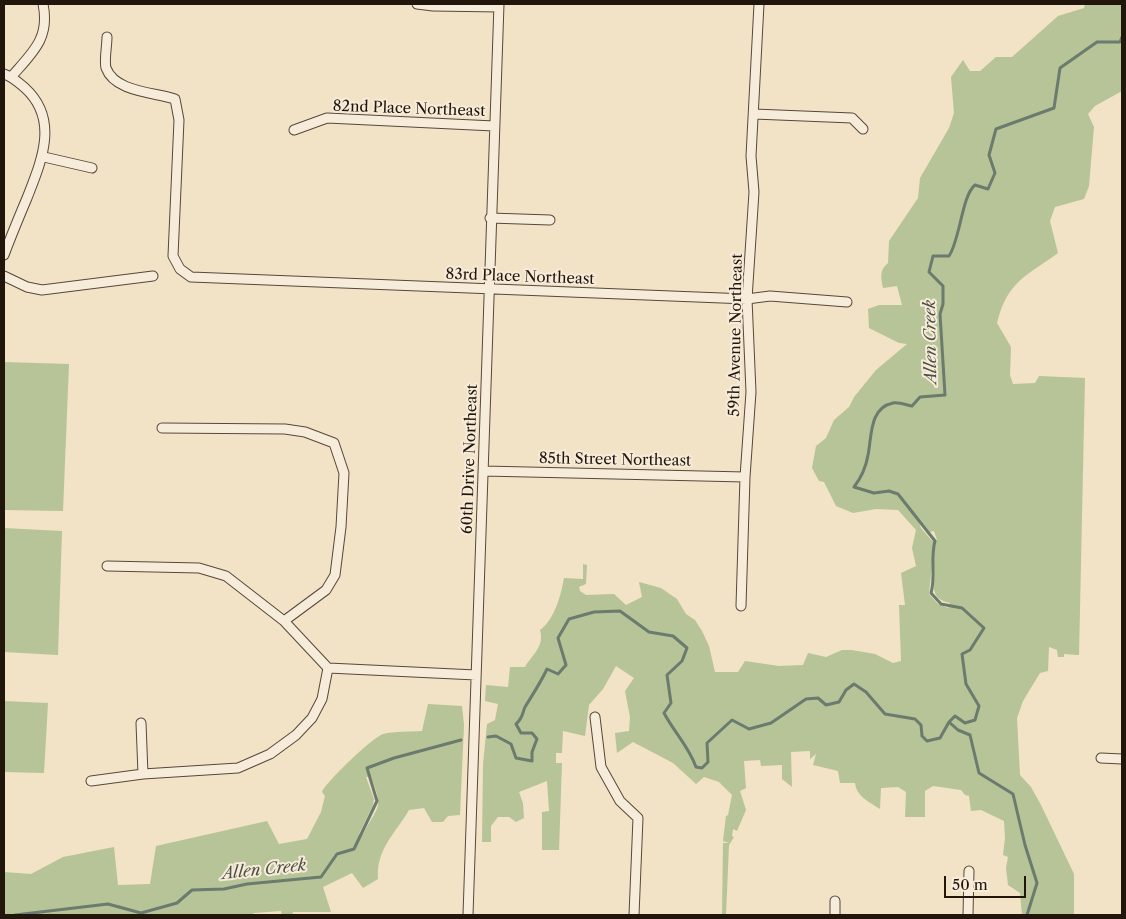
<!DOCTYPE html>
<style>
body{margin:0}
#map{position:relative;width:1126px;height:919px;overflow:hidden;background:#f2e2c6;font-family:"Libre Caslon Text",serif}
canvas{display:block}
.frame{position:absolute;inset:0;border:5px solid #22150c;pointer-events:none}
.scale{position:absolute;left:944px;top:876px;width:82px;height:22px;box-sizing:border-box;border:2px solid #22150c;border-top:0;padding-left:6px;font-size:15px;line-height:18px;white-space:nowrap;color:#22150c;-webkit-text-stroke:4px #f7ecda;paint-order:stroke}
</style>
<div id="map">
<canvas width="1126" height="919"></canvas>
<div class="frame"></div>
<div class="scale">50 m</div>
</div>
<script>
const context = document.querySelector('canvas').getContext('2d');
context.lineJoin = 'round';
function fillPath(path, color) { context.fillStyle = color; context.fill(path, 'evenodd'); }
function trace(path, color, width, dash) { context.strokeStyle = color; context.lineWidth = width; context.lineCap = dash ? 'butt' : 'round'; context.setLineDash(dash || []); context.stroke(path); }
function label(font, color, halo, rows, align = 'center') {
  context.font = font + ' "Libre Caslon Text",serif'; context.lineWidth = 4; context.setLineDash([]); context.textBaseline = 'middle'; context.strokeStyle = halo; context.fillStyle = color; for (const [text, x, y, turn = 0] of rows) {
    context.save(); context.translate(x, y); context.rotate((+turn || 0) * Math.PI / 180); context.textAlign = isNaN(turn) ? turn : align; if (halo) context.strokeText(text, 0, 0); context.fillText(text, 0, 0); context.restore();
  }
}
const green = new Path2D(`
 M 1085,4 L 1122,4 L 1122,91 L 1095,106 L 1088,114 L 1094,127 L 1089,186 L 1084,199 L 1055,207 L 1050,221 L 1058,253 C 1026,276 1007,282 997,323 L 1011,347 L 1010,375 L 1013,384 L 1035,383 L 1039,376 L 1085,378 L 1079,655 L 1064,654 L 1064,657 L 1058,657 L 1057,650 L 1049,647 L 1048,671 L 1040,673 L 1023,701 L 1017,718 L 1020,775 L 1031,787 L 1041,805 L 1074,874 L 1074,915 L 1022,915 L 1020,893 L 1008,885 L 1006,868 L 1008,857 L 1003,855 L 1005,838 L 1004,821 L 981,810 L 971,811 L 969,796 L 965,795 L 961,790 L 933,786 L 925,791 L 925,817 L 905,817 L 906,792 L 898,787 L 881,788 L 880,809 C 868,801 857,797 855,783 L 840,783 L 838,771 L 813,765 L 816,754 L 810,759 L 810,751 L 791,752 L 792,787 L 782,779 L 782,765 L 761,766 L 760,760 L 744,761 L 746,788 L 740,791 L 746,810 L 737,831 L 733,829 L 732,836 L 734,837 L 729,845 L 726,915 L 722,915 L 723,843 L 729,843 L 723,841 L 726,816 L 728,815 L 732,795 L 719,782 L 704,777 L 696,784 L 673,763 L 633,742 L 617,753 L 615,733 L 629,731 L 630,717 L 625,691 L 634,678 L 616,666 L 603,689 L 589,705 L 585,736 L 563,731 L 562,753 L 556,753 L 556,763 L 562,763 L 559,850 L 542,850 L 542,812 L 549,811 L 547,781 L 519,792 L 523,803 L 524,818 L 516,822 L 509,817 L 498,817 L 491,826 L 491,842 L 482,842 L 483,764 L 487,724 L 495,720 L 498,704 L 485,701 L 486,685 L 508,687 L 510,667 L 525,667 C 532,655 545,646 540,630 C 554,620 561,596 564,578 L 583,579 L 583,564 L 587,565 L 586,584 L 579,587 L 580,591 L 586,595 L 614,594 L 626,605 L 642,597 L 639,582 L 661,588 L 677,599 L 686,614 L 695,620 L 702,631 L 709,646 L 715,672 L 738,672 L 745,661 L 779,666 L 803,665 L 808,653 L 826,657 L 842,650 L 852,650 L 875,654 L 893,663 L 901,661 L 899,605 L 905,605 L 901,573 L 916,566 L 912,548 L 916,530 L 898,510 L 876,509 L 853,513 L 836,506 L 824,482 L 819,481 L 812,468 L 816,446 L 826,438 L 834,420 L 849,407 L 854,397 L 876,370 L 907,344 L 899,343 L 869,328 L 868,309 L 879,305 L 902,305 L 897,286 L 883,288 C 881,278 879,270 888,263 L 889,241 L 918,198 L 920,178 L 949,128 L 954,113 L 951,77 L 963,60 L 970,71 L 980,71 L 996,57 L 1012,57 L 1058,16 L 1084,8 ZM 917,516 L 930,532 L 934,531 L 937,540 L 932,541 L 921,528 ZM 932,564 L 934,566 C 936,584 927,598 950,603 L 948,608 L 938,604 L 929,594 Z
 M 4,362 L 69,364 L 63,511 L 4,510 Z
 M 4,528 L 62,531 L 58,655 L 4,652 Z
 M 4,701 L 48,703 L 44,773 L 4,772 Z
 M 428,704 L 462,706 L 464,725 L 460,815 L 448,816 L 443,822 L 432,822 L 424,808 L 409,810 C 395,834 376,849 378,879 L 363,888 L 352,873 L 323,887 L 331,912 L 293,912 L 292,915 L 282,915 L 281,911 L 254,913 L 252,915 L 4,915 L 4,872 L 31,874 L 63,857 L 114,847 L 118,885 L 150,884 L 156,846 L 267,821 L 279,844 L 307,839 L 321,812 L 325,796 L 322,792 C 326,782 373,737 383,734 C 396,731 410,732 422,731 ZM 366,777 L 371,777 C 384,809 378,806 363,834 L 359,834 L 373,805 L 374,799 Z`);
const stream = new Path2D(`
 M 949,722 L 958,730 L 970,735 L 979,773 L 1013,794 L 1025,845 L 1037,883 L 1027,915
 M 488,737 L 496,736 L 511,744 L 516,758 L 532,761 L 532,752 L 537,739 L 532,733 L 521,733 L 516,724 C 523,718 522,714 525,707 C 533,694 541,682 547,669 L 558,674 L 566,665 L 558,638 L 569,619 L 594,612 L 620,611 L 649,632 L 673,636 L 687,648 L 682,661 L 667,675 L 671,703 L 664,713 C 674,732 689,747 696,767 L 702,768 L 708,762 L 707,743 L 732,720 L 749,729 L 771,723 L 806,699 L 818,698 L 826,705 L 839,702 L 846,690 L 854,684 L 866,692 L 885,714 L 915,719 L 921,725 L 922,736 L 927,741 L 940,738 L 949,722 L 955,716 L 965,723 L 975,720 L 979,706 L 966,684 L 962,654 L 970,650 L 984,628 L 962,608 L 941,604 L 931,593 C 936,576 930,558 935,541 L 898,494 L 889,491 L 874,493 L 854,487 C 861,478 866,467 868,455 C 872,436 869,408 893,403 C 898,402 907,405 912,406 L 920,397 L 945,395 L 940,314 L 943,304 L 943,286 L 929,272 L 933,256 L 949,256 C 960,240 962,195 975,185 L 988,189 L 995,173 L 989,155 L 996,129 L 1054,108 L 1060,68 L 1097,42 L 1120,42 L 1122,37
 M 15,915 L 108,904 L 141,913 L 177,903 L 192,890 L 224,889 L 247,884 L 321,877 L 337,854 L 354,849 L 377,801 L 367,768 L 394,758 L 461,740`);
const street = new Path2D(`
 M 417,4 L 433,6 L 499,7
 M 107,37 C 107,46 104,60 106,68 C 115,92 153,92 175,99 L 179,120 L 173,256 L 180,269 L 191,277 L 747,299 L 770,296 L 847,302
 M 4,74 C 13,77 18,82 25,88 C 60,120 41,162 27,198 C 19,217 11,236 4,255
 M 12,76 C 33,52 50,38 43,4
 M 754,114 L 852,118 L 863,129
 M 294,130 L 327,118 L 494,126
 M 44,157 L 92,168
 M 490,218 L 550,220
 M 4,276 L 27,287 L 42,290 L 153,276
 M 162,428 L 285,429 L 305,432 L 334,443 L 344,473 L 341,527 L 335,575 L 326,590 L 284,621
 M 484,471 L 745,477
 M 107,566 L 199,568 L 226,576 L 284,621 L 328,668 L 476,675
 M 741,606 L 745,477 L 751,392 L 747,299 L 754,192 L 751,156 L 759,4
 M 595,717 L 601,767 L 620,801 L 638,818 L 634,915
 M 141,723 L 143,774
 M 1101,758 L 1122,759
 M 91,781 L 143,774 L 238,768 L 270,754 L 296,735 L 312,718 L 322,699 L 328,668
 M 835,901 L 835,915
 M 468,915 L 499,4
 M 968,915 L 969,871`);
const streetNames = [
 ["82nd Place Northeast",409,109,2],
 ["83rd Place Northeast",520,277,2],
 ["59th Avenue Northeast",736,335,-89],
 ["60th Drive Northeast",470,459,-88],
 ["85th Street Northeast",615,460,1]
];
const waterNames = [
 ["Allen Creek",931,342,-91],
 ["Allen Creek",264,870,-6]
];
fillPath(green, '#b6c498');
trace(stream, '#6b7b6d', 3);
trace(street, '#56483a', 11);
trace(street, '#f7ecda', 9);
label('15px', '#22150c', '#f7ecda', streetNames);
label('italic 16px', '#4d5045', '#f7ecda', waterNames);
</script>
